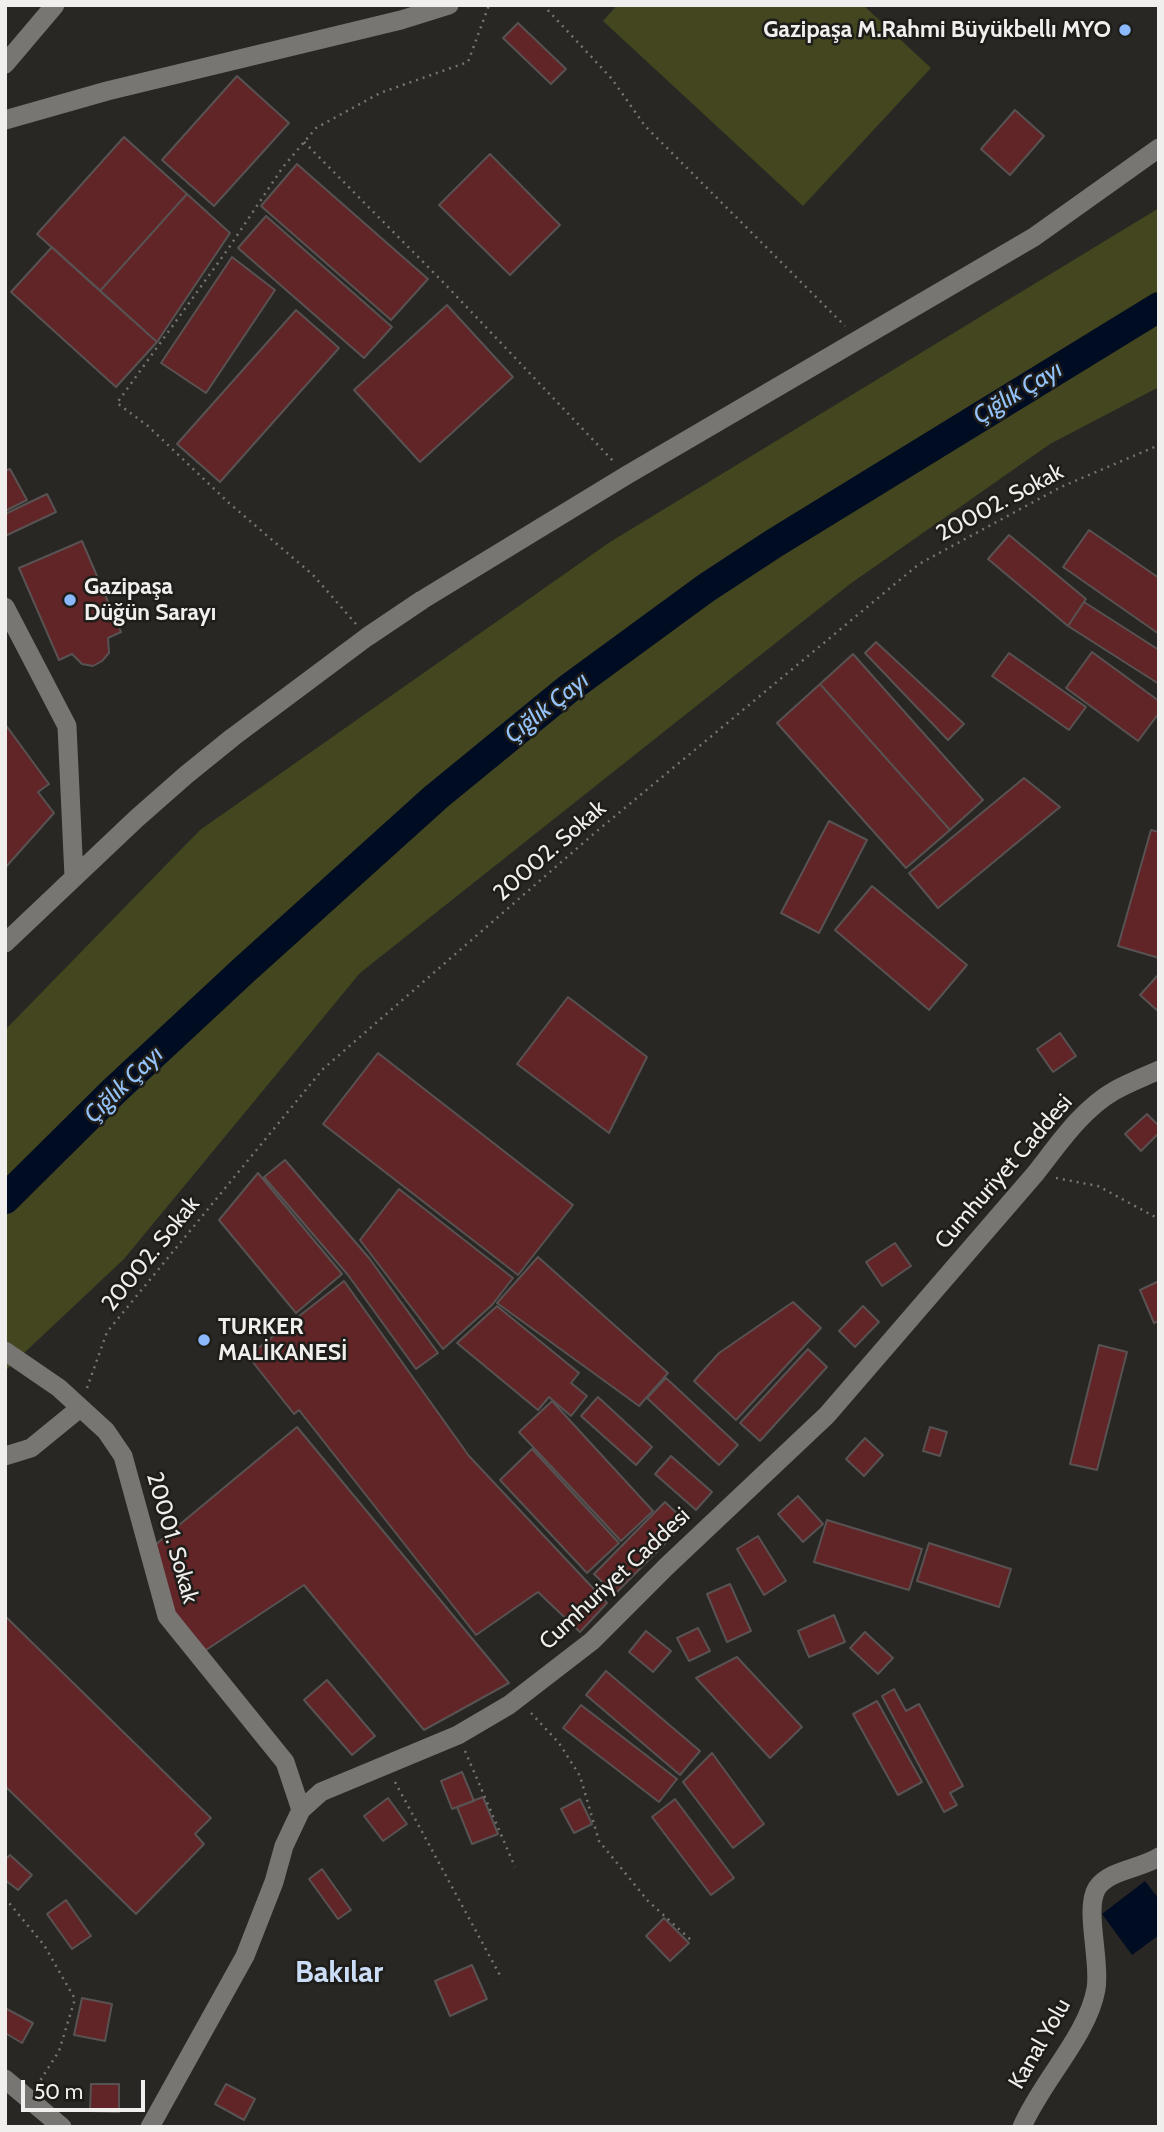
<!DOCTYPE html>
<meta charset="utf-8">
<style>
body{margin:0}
#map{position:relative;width:1164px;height:2132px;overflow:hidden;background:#282723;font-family:Cabin,sans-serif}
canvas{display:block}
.frame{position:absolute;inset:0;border:7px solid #f0efed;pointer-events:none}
.scale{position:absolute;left:21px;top:2080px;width:124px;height:32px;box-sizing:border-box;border:4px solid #f0efed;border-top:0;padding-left:9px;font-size:21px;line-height:24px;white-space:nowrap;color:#f0efed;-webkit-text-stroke:5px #1f1d19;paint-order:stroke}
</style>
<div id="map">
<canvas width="1164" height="2132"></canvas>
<div class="frame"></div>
<div class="scale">50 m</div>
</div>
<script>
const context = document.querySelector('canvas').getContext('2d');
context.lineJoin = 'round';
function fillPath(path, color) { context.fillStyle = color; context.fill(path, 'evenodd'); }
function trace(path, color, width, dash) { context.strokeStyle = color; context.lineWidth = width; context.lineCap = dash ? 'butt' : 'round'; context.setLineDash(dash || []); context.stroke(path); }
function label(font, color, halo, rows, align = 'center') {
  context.font = font + ' Cabin,sans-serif'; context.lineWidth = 5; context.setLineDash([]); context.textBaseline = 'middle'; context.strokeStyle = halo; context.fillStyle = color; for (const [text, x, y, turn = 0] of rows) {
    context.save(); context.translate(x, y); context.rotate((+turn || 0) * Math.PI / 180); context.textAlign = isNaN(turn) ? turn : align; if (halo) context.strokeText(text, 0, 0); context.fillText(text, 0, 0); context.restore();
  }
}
const green = new Path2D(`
 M 617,5 L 863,5 L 931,68 L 803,206 L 603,21 Z
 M 1159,208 L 1159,387 L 1050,444 L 850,584 L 360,973 L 124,1259 L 5,1371 L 5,1030 L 200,830 L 610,542 Z`);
const water = new Path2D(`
 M 1145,1881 L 1159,1899 L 1159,1935 L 1132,1955 L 1102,1914 Z`);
const river = new Path2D(`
 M 5,1199 L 115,1090 L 244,970 L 436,797 L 568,689 L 706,588 L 773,544 L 1159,307`);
const building = new Path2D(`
 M 518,23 L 566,69 L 551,84 L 503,38 Z
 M 237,76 L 289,123 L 214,206 L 162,160 Z
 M 1015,110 L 1044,136 L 1010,175 L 981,149 Z
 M 124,137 L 187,194 L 100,291 L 37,234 Z
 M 490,154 L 560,225 L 510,275 L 439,205 Z
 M 297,164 L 428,279 L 391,320 L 261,206 Z
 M 187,194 L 230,233 L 157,342 L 100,291 Z
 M 266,216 L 392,327 L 364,358 L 238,248 Z
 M 52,247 L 157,342 L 116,387 L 11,292 Z
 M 232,257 L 275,290 L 206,393 L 161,363 Z
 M 447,305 L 513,377 L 420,462 L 354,390 Z
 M 296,310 L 339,348 L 220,482 L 177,444 Z
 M 10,469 L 27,500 L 5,511 L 5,471 Z
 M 47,494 L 56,512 L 5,536 L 5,514 Z
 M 1089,530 L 1159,578 L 1159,634 L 1063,567 Z
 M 1009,535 L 1086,599 L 1068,626 L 988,559 Z
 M 82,541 L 121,632 L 108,638 L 109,653 L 102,661 L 93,666 L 82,664 L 72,654 L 59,660 L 19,568 Z
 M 1084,602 L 1159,650 L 1159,684 L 1068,626 Z
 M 876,642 L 964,724 L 948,740 L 865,653 Z
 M 1092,652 L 1159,701 L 1159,713 L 1138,741 L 1066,688 Z
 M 1009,653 L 1086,707 L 1069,730 L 992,676 Z
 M 853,654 L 983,800 L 950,830 L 820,684 Z
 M 820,684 L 950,830 L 906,868 L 777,723 Z
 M 5,724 L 49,784 L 38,792 L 54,813 L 5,868 Z
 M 1024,778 L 1060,807 L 938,908 L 909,873 Z
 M 829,821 L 867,840 L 819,933 L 781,913 Z
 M 1151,830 L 1159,832 L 1159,958 L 1118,946 Z
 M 872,886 L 967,965 L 929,1010 L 835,930 Z
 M 1159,974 L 1159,1012 L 1140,995 Z
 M 568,997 L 647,1057 L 609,1133 L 517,1064 Z
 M 1060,1033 L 1076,1056 L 1053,1072 L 1037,1049 Z
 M 378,1053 L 573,1205 L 518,1275 L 323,1124 Z
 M 1147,1114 L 1159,1126 L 1159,1133 L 1141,1151 L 1125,1134 Z
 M 285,1160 L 369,1258 L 438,1353 L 416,1369 L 348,1275 L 264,1177 Z
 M 258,1173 L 342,1274 L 296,1313 L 219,1220 Z
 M 399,1189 L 513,1278 L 492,1305 L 443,1349 L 360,1240 Z
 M 895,1243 L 911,1266 L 882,1286 L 866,1262 Z
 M 538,1257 L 668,1373 L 639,1406 L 497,1303 Z
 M 344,1281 L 469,1456 L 607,1603 L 580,1632 L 538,1592 L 476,1635 L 299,1410 L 294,1414 L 248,1356 Z
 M 1159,1281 L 1159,1321 L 1154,1323 L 1140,1290 Z
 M 793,1302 L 821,1328 L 736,1420 L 694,1381 L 719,1353 Z
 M 497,1306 L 579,1373 L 571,1383 L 587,1396 L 571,1416 L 549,1397 L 538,1410 L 457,1343 Z
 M 863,1306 L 879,1322 L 855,1347 L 839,1331 Z
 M 1099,1345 L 1127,1352 L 1097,1470 L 1070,1464 Z
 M 808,1349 L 827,1367 L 760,1441 L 740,1423 Z
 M 666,1378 L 738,1445 L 719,1465 L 647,1398 Z
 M 598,1397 L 652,1447 L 636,1465 L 581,1416 Z
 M 552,1401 L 653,1511 L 621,1541 L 519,1432 Z
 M 297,1427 L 509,1683 L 424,1730 L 304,1585 L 203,1652 L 174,1616 L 155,1545 Z
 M 930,1427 L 947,1432 L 940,1456 L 923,1451 Z
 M 865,1438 L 883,1455 L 864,1476 L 846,1459 Z
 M 532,1449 L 619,1543 L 587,1573 L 500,1480 Z
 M 671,1456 L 712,1492 L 696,1510 L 655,1474 Z
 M 798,1496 L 823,1524 L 803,1542 L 778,1514 Z
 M 665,1502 L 686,1522 L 615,1594 L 594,1574 Z
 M 827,1520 L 922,1549 L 909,1590 L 814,1562 Z
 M 758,1536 L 786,1581 L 764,1595 L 737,1549 Z
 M 929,1543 L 1011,1569 L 999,1607 L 917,1581 Z
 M 730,1584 L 751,1631 L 727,1642 L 707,1594 Z
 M 834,1615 L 845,1642 L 809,1657 L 798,1631 Z
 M 5,1616 L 211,1818 L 195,1834 L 204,1844 L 136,1914 L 5,1786 Z
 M 698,1628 L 710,1651 L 689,1661 L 677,1638 Z
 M 646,1631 L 671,1651 L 653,1672 L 629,1652 Z
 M 865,1632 L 893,1658 L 878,1674 L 850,1648 Z
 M 737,1657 L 802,1727 L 770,1758 L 696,1678 Z
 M 606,1671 L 700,1751 L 680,1775 L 586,1695 Z
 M 327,1680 L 375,1736 L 352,1755 L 304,1700 Z
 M 894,1689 L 906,1711 L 919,1704 L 963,1786 L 950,1793 L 957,1805 L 944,1812 L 882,1696 Z
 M 877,1701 L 922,1782 L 898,1795 L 853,1714 Z
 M 581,1705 L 677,1779 L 659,1802 L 563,1728 Z
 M 712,1753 L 764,1824 L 733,1848 L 683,1782 Z
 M 462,1772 L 474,1801 L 452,1809 L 441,1781 Z
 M 483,1797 L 498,1834 L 472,1844 L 457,1807 Z
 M 388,1798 L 407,1824 L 383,1841 L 364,1816 Z
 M 580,1799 L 592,1824 L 574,1833 L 561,1809 Z
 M 675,1799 L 734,1878 L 711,1895 L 652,1817 Z
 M 10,1855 L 32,1875 L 18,1890 L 5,1880 L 5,1860 Z
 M 322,1869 L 351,1910 L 338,1919 L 309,1879 Z
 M 66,1900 L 91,1936 L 72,1949 L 47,1914 Z
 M 664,1918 L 689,1943 L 670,1961 L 646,1936 Z
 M 472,1965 L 487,1999 L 450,2016 L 435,1981 Z
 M 82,1998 L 112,2004 L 105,2041 L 74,2035 Z
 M 5,2008 L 33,2023 L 22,2043 L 5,2033 Z
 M 91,2084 L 119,2084 L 119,2112 L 90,2111 Z
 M 226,2084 L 255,2099 L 244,2120 L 215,2104 Z`);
const path = new Path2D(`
 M 543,5 L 612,79 L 645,126 L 845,326
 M 304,142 L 442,281 L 615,463
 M 356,624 L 313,575 L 229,503 L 148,426 L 117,403 L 228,249 L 283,167 L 316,128 L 380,93 L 468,62 L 489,5
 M 1056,1178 L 1098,1186 L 1159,1219
 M 87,1388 L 107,1332 L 323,1069 L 597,831 L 919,564 L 1061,487 L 1159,445
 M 531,1713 L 559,1743 L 580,1776 L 599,1841 L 648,1901 L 691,1940
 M 465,1751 L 515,1867
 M 395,1782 L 502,1979
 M 5,1898 L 44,1945 L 75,1999 L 59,2051 L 38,2084
 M 1158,2127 L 1159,2126`);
const minor = new Path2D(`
 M 5,64 L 55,5
 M 5,120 L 107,91 L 401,20 L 449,5
 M 5,607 L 67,726 L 74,877
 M 5,943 L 136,819 L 186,775 L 233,737 L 367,637 L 422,600 L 627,475 L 1034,237 L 1159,148
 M 5,1351 L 59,1388 L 106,1431 L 123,1456 L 167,1616 L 285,1762 L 301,1810
 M 5,1456 L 31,1448 L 80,1408
 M 5,2079 L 62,2127
 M 150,2127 L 245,1956 L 274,1882 L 284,1846 L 301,1810 L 321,1792 L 458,1735 L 509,1705 L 592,1641 L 667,1566 L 827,1415 L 1035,1174 C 1058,1145 1081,1110 1114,1091 C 1128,1083 1144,1077 1159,1070
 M 1022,2127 C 1041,2082 1088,2035 1096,1989 C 1101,1961 1084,1909 1097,1888 C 1109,1870 1140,1869 1159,1857`);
const markers = [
 [1125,30,7,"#8bb9fc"],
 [70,600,7,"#8bb9fc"],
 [204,1340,7,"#8bb9fc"]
];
const poiNames = [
 ["Gazipaşa M.Rahmi Büyükbellı MYO",1111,30,"right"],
 ["Gazipaşa",84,587],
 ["Düğün Sarayı",84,613],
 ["TURKER",218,1327],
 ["MALİKANESİ",218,1353]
];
const streetNames = [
 ["20002. Sokak",1000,503,-28],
 ["20002. Sokak",550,851,-41],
 ["Cumhuriyet Caddesi",1004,1172,-49],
 ["20002. Sokak",151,1254,-51],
 ["20001. Sokak",172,1538,74],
 ["Cumhuriyet Caddesi",615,1579,-43],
 ["Kanal Yolu",1040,2044,-60]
];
const waterNames = [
 ["Çığlık Çayı",1018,393,-31],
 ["Çığlık Çayı",547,708,-38],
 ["Çığlık Çayı",124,1085,-44]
];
const districtNames = [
 ["Bakılar",339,1973]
];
fillPath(green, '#43461f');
fillPath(water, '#000c22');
trace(river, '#000c22', 30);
fillPath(building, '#612527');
trace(building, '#585252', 2);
trace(path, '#767572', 2.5, [2, 5]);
trace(minor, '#787672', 19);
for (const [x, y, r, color] of markers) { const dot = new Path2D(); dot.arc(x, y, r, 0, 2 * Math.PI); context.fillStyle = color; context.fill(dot); trace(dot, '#1f1d19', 2.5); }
label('bold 23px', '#f0efed', '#1f1d19', poiNames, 'left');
label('23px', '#f0efed', '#1f1d19', streetNames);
label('italic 24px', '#93c3fa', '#1f1d19', waterNames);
label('bold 30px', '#ccdef7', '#1f1d19', districtNames);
</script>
